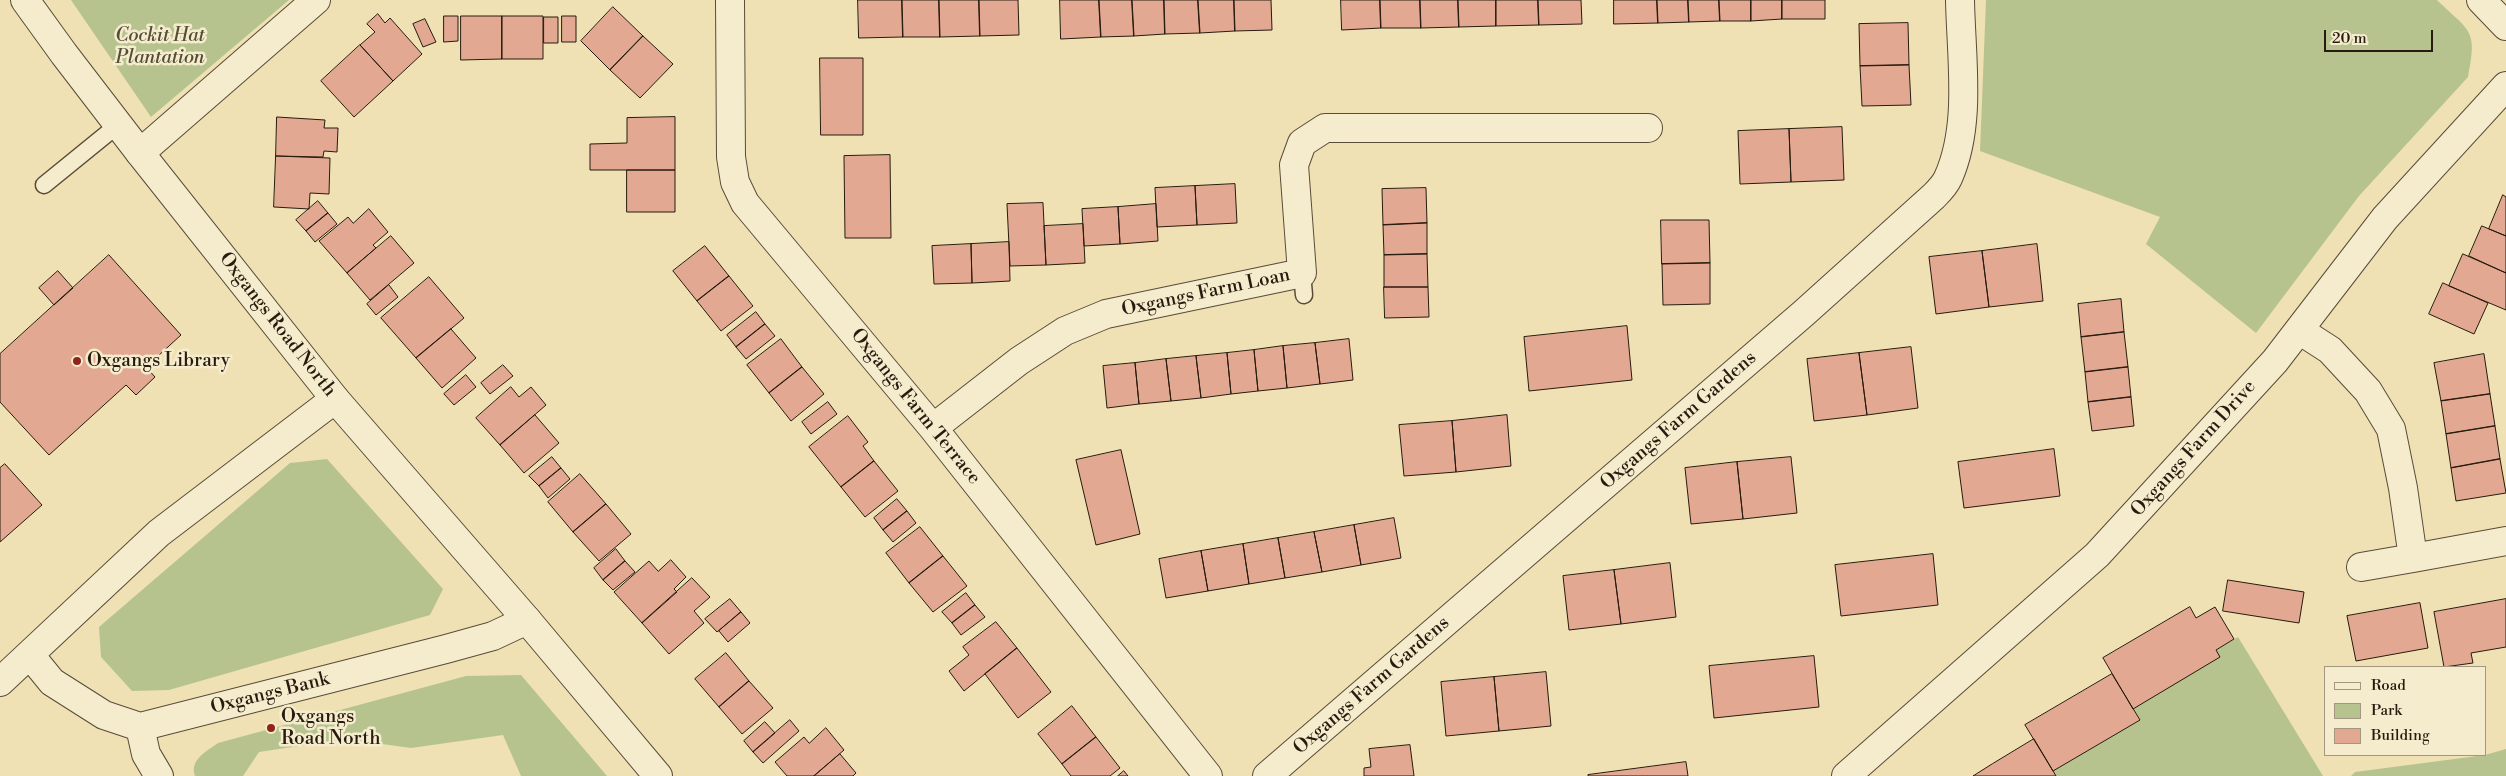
<!DOCTYPE html>
<style>
body{margin:0}
#map{position:relative;width:2506px;height:776px;overflow:hidden;background:#efe1b4;font-family:"Libre Bodoni",serif}
canvas{display:block}
.legend{position:absolute;left:2324px;top:666px;width:162px;height:90px;box-sizing:border-box;background:#f5ecce;border:1px solid #a29881;margin:0;padding:6px 9px;list-style:none;font-size:15px;color:#261b0e}
.legend li{display:flex;align-items:center;gap:10px;height:25px}
.legend b{width:25px;border:1px solid #a29881}
.scale{position:absolute;left:2324px;top:30px;width:109px;height:22px;box-sizing:border-box;border:2px solid #261b0e;border-top:0;padding-left:6px;font-size:15px;line-height:18px;white-space:nowrap;color:#261b0e;-webkit-text-stroke:4px #f5ecce;paint-order:stroke}
</style>
<div id="map">
<canvas width="2506" height="776"></canvas>
<ul class="legend">
<li><b style="height:6px;background:#f5ecce"></b>Road</li>
<li><b style="height:14px;background:#b7c38e"></b>Park</li>
<li><b style="height:14px;background:#e3a892"></b>Building</li>
</ul>
<div class="scale">20 m</div>
</div>
<script>
const context = document.querySelector('canvas').getContext('2d');
context.lineJoin = 'round';
function fillPath(path, color) { context.fillStyle = color; context.fill(path, 'evenodd'); }
function trace(path, color, width, dash) { context.strokeStyle = color; context.lineWidth = width; context.lineCap = dash ? 'butt' : 'round'; context.setLineDash(dash || []); context.stroke(path); }
function label(font, color, halo, rows, align = 'center') {
  context.font = font + ' "Libre Bodoni",serif'; context.lineWidth = 5; context.setLineDash([]); context.textBaseline = 'middle'; context.strokeStyle = halo; context.fillStyle = color; for (const [text, x, y, turn = 0] of rows) {
    context.save(); context.translate(x, y); context.rotate((+turn || 0) * Math.PI / 180); context.textAlign = isNaN(turn) ? turn : align; if (halo) context.strokeText(text, 0, 0); context.fillText(text, 0, 0); context.restore();
  }
}
const green = new Path2D(`
 M 71,0 L 289,0 L 151,117 Z
 M 1986,0 L 2437,0 C 2470,32 2478,29 2468,77 L 2359,196 L 2256,333 L 2146,244 L 2160,217 L 1980,151 Z
 M 327,459 L 443,589 L 430,615 L 169,690 L 132,691 L 101,657 L 99,627 L 290,463 Z
 M 2238,637 L 2323,776 L 2056,776 L 2053,771 L 2140,720 L 2133,709 L 2216,650 Z
 M 521,675 L 607,776 L 521,776 L 503,735 L 411,748 L 346,739 L 259,752 L 243,776 L 195,776 C 189,760 207,751 218,743 L 466,676 Z
 M 2506,749 L 2506,776 L 2351,776 L 2355,772 L 2485,755 Z`);
const building = new Path2D(`
 M 858,0 L 902,0 L 903,37 L 859,38 Z
 M 902,0 L 939,0 L 940,37 L 903,37 Z
 M 939,0 L 979,0 L 980,36 L 940,37 Z
 M 979,0 L 1018,0 L 1019,35 L 980,36 Z
 M 1060,0 L 1099,0 L 1101,37 L 1061,39 Z
 M 1099,0 L 1132,0 L 1134,36 L 1101,37 Z
 M 1132,0 L 1164,0 L 1165,34 L 1134,36 Z
 M 1164,0 L 1198,0 L 1200,33 L 1165,34 Z
 M 1198,0 L 1234,0 L 1235,31 L 1200,33 Z
 M 1234,0 L 1271,0 L 1272,30 L 1235,31 Z
 M 1341,0 L 1380,0 L 1381,28 L 1342,30 Z
 M 1380,0 L 1420,0 L 1421,28 L 1381,28 Z
 M 1420,0 L 1458,0 L 1459,27 L 1421,28 Z
 M 1458,0 L 1496,0 L 1496,26 L 1459,27 Z
 M 1496,0 L 1538,0 L 1539,25 L 1496,26 Z
 M 1538,0 L 1581,0 L 1582,24 L 1539,25 Z
 M 1614,0 L 1657,0 L 1658,23 L 1614,24 Z
 M 1657,0 L 1688,0 L 1689,22 L 1658,23 Z
 M 1688,0 L 1719,0 L 1720,21 L 1689,22 Z
 M 1719,0 L 1751,0 L 1751,21 L 1720,21 Z
 M 1751,0 L 1782,0 L 1782,19 L 1751,21 Z
 M 1782,0 L 1825,0 L 1825,19 L 1782,19 Z
 M 613,7 L 643,36 L 610,70 L 581,41 Z
 M 378,14 L 385,23 L 390,18 L 422,54 L 393,81 L 360,45 L 375,32 L 367,24 Z
 M 444,16 L 458,16 L 458,41 L 444,42 Z
 M 461,16 L 502,16 L 502,59 L 461,60 Z
 M 502,16 L 543,16 L 543,59 L 502,59 Z
 M 562,16 L 576,16 L 576,42 L 562,42 Z
 M 544,17 L 558,17 L 558,43 L 544,43 Z
 M 425,19 L 436,42 L 423,47 L 413,24 Z
 M 1908,23 L 1909,65 L 1860,66 L 1859,24 Z
 M 643,36 L 673,64 L 640,98 L 610,70 Z
 M 360,45 L 393,81 L 354,117 L 321,81 Z
 M 820,58 L 863,58 L 863,135 L 821,135 Z
 M 1909,65 L 1911,105 L 1862,106 L 1860,66 Z
 M 277,117 L 325,120 L 324,128 L 338,128 L 337,152 L 324,151 L 323,157 L 276,156 Z
 M 675,117 L 675,170 L 590,170 L 590,144 L 627,143 L 627,118 Z
 M 1842,127 L 1844,180 L 1791,182 L 1789,129 Z
 M 1789,129 L 1791,182 L 1740,184 L 1738,131 Z
 M 890,155 L 891,238 L 845,238 L 844,156 Z
 M 276,156 L 330,158 L 329,194 L 310,193 L 309,209 L 274,207 Z
 M 627,170 L 675,170 L 675,212 L 627,212 Z
 M 1235,184 L 1237,223 L 1197,225 L 1195,186 Z
 M 1195,186 L 1197,225 L 1157,227 L 1155,188 Z
 M 1426,188 L 1427,223 L 1383,225 L 1382,189 Z
 M 2503,195 L 2506,197 L 2506,236 L 2489,229 Z
 M 318,201 L 328,213 L 306,231 L 296,220 Z
 M 1043,203 L 1046,265 L 1010,266 L 1007,204 Z
 M 1156,204 L 1158,241 L 1120,244 L 1118,207 Z
 M 1118,207 L 1120,244 L 1084,246 L 1082,209 Z
 M 369,209 L 388,232 L 373,245 L 376,248 L 347,273 L 319,241 L 348,217 L 353,223 Z
 M 328,213 L 337,224 L 315,242 L 306,231 Z
 M 1661,220 L 1709,220 L 1710,263 L 1662,264 Z
 M 1427,223 L 1427,254 L 1384,255 L 1383,225 Z
 M 1083,224 L 1085,263 L 1046,265 L 1044,226 Z
 M 2482,226 L 2506,236 L 2506,273 L 2469,256 Z
 M 391,236 L 414,263 L 370,300 L 347,273 Z
 M 1009,242 L 1010,281 L 972,283 L 971,244 Z
 M 971,244 L 972,283 L 934,284 L 932,246 Z
 M 2037,244 L 2043,301 L 1989,307 L 1982,251 Z
 M 705,246 L 729,276 L 697,301 L 673,271 Z
 M 1982,251 L 1989,307 L 1936,314 L 1929,257 Z
 M 1427,254 L 1428,287 L 1384,287 L 1384,255 Z
 M 2463,254 L 2506,273 L 2506,310 L 2449,286 Z
 M 109,255 L 181,335 L 146,367 L 155,377 L 136,395 L 126,385 L 49,455 L 0,402 L 0,354 Z
 M 1710,263 L 1710,304 L 1663,305 L 1662,264 Z
 M 58,271 L 73,288 L 54,305 L 39,288 Z
 M 729,276 L 753,306 L 721,331 L 697,301 Z
 M 429,277 L 464,318 L 416,358 L 381,318 Z
 M 2443,283 L 2488,303 L 2474,334 L 2429,314 Z
 M 389,285 L 398,297 L 376,315 L 367,304 Z
 M 1384,287 L 1428,287 L 1429,317 L 1385,318 Z
 M 2121,299 L 2124,332 L 2081,337 L 2078,304 Z
 M 756,312 L 765,324 L 736,347 L 727,335 Z
 M 765,324 L 775,336 L 746,359 L 736,347 Z
 M 1627,326 L 1632,380 L 1529,391 L 1524,337 Z
 M 451,329 L 476,358 L 442,388 L 416,358 Z
 M 2124,332 L 2128,367 L 2085,372 L 2081,337 Z
 M 781,339 L 802,367 L 769,393 L 747,365 Z
 M 1349,339 L 1353,380 L 1320,384 L 1315,343 Z
 M 1315,343 L 1320,384 L 1287,388 L 1283,346 Z
 M 1283,346 L 1287,388 L 1258,391 L 1254,350 Z
 M 1911,347 L 1918,408 L 1867,415 L 1859,353 Z
 M 1254,350 L 1258,391 L 1231,394 L 1227,353 Z
 M 1227,353 L 1231,394 L 1201,398 L 1196,356 Z
 M 1859,353 L 1867,415 L 1814,421 L 1807,359 Z
 M 2484,354 L 2490,394 L 2441,401 L 2434,363 Z
 M 1196,356 L 1201,398 L 1171,401 L 1166,359 Z
 M 1166,359 L 1171,401 L 1139,404 L 1135,363 Z
 M 1135,363 L 1139,404 L 1107,408 L 1103,366 Z
 M 503,365 L 513,376 L 490,394 L 481,383 Z
 M 802,367 L 824,394 L 791,421 L 769,393 Z
 M 2128,367 L 2131,397 L 2088,402 L 2085,372 Z
 M 466,375 L 476,387 L 454,405 L 444,394 Z
 M 511,387 L 519,397 L 531,387 L 546,405 L 500,445 L 476,418 Z
 M 2490,394 L 2495,426 L 2446,434 L 2441,401 Z
 M 2131,397 L 2134,426 L 2092,431 L 2088,402 Z
 M 828,402 L 837,414 L 811,434 L 802,422 Z
 M 535,415 L 559,443 L 524,473 L 500,445 Z
 M 1507,415 L 1511,466 L 1456,472 L 1452,421 Z
 M 848,416 L 868,442 L 863,446 L 874,461 L 841,487 L 809,447 Z
 M 1452,421 L 1456,472 L 1404,476 L 1399,425 Z
 M 2495,426 L 2500,459 L 2451,468 L 2446,434 Z
 M 2054,449 L 2060,496 L 1964,508 L 1958,462 Z
 M 1121,450 L 1140,534 L 1096,545 L 1076,460 Z
 M 552,457 L 561,468 L 539,486 L 529,476 Z
 M 1791,457 L 1797,513 L 1743,519 L 1737,462 Z
 M 2500,459 L 2506,493 L 2456,501 L 2451,468 Z
 M 874,461 L 898,491 L 865,517 L 841,487 Z
 M 1737,462 L 1743,519 L 1691,524 L 1685,468 Z
 M 5,464 L 42,505 L 0,542 L 0,468 Z
 M 561,468 L 570,479 L 548,498 L 539,486 Z
 M 580,474 L 606,504 L 573,532 L 548,502 Z
 M 897,499 L 907,511 L 883,530 L 874,518 Z
 M 606,504 L 631,534 L 599,561 L 573,532 Z
 M 907,511 L 916,523 L 893,542 L 883,530 Z
 M 1394,518 L 1401,558 L 1361,565 L 1354,525 Z
 M 1354,525 L 1361,565 L 1322,572 L 1314,532 Z
 M 920,527 L 943,556 L 909,583 L 886,553 Z
 M 1314,532 L 1322,572 L 1285,578 L 1278,538 Z
 M 1278,538 L 1285,578 L 1249,584 L 1243,544 Z
 M 1243,544 L 1249,584 L 1208,591 L 1201,551 Z
 M 616,549 L 625,561 L 603,580 L 594,568 Z
 M 1201,551 L 1208,591 L 1166,598 L 1159,559 Z
 M 1933,554 L 1938,605 L 1841,616 L 1835,565 Z
 M 943,556 L 967,586 L 933,612 L 909,583 Z
 M 671,560 L 686,577 L 674,589 L 677,592 L 642,623 L 614,592 L 649,561 L 658,571 Z
 M 625,561 L 635,572 L 613,590 L 603,580 Z
 M 1670,563 L 1676,617 L 1621,624 L 1614,570 Z
 M 1614,570 L 1621,624 L 1569,630 L 1563,576 Z
 M 692,578 L 710,597 L 694,611 L 704,623 L 669,654 L 642,623 Z
 M 2228,580 L 2304,592 L 2299,623 L 2223,611 Z
 M 966,593 L 975,605 L 952,623 L 942,612 Z
 M 730,599 L 741,612 L 717,632 L 705,619 Z
 M 2506,599 L 2506,647 L 2471,653 L 2473,663 L 2444,667 L 2434,612 Z
 M 2420,603 L 2428,648 L 2356,661 L 2347,616 Z
 M 975,605 L 985,617 L 961,635 L 952,623 Z
 M 2190,607 L 2196,618 L 2215,607 L 2234,639 L 2216,650 L 2220,657 L 2133,709 L 2103,658 Z
 M 741,612 L 750,623 L 728,642 L 719,631 Z
 M 996,622 L 1017,648 L 964,691 L 949,671 L 969,655 L 963,647 Z
 M 1017,648 L 1051,692 L 1018,718 L 985,674 Z
 M 726,653 L 749,681 L 719,707 L 695,679 Z
 M 1814,656 L 1819,707 L 1714,718 L 1709,666 Z
 M 1546,672 L 1551,726 L 1499,731 L 1494,677 Z
 M 2112,674 L 2140,720 L 2053,771 L 2025,725 Z
 M 1494,677 L 1499,731 L 1446,736 L 1441,682 Z
 M 749,681 L 773,708 L 742,734 L 719,707 Z
 M 1072,706 L 1096,737 L 1062,764 L 1038,734 Z
 M 790,720 L 799,731 L 763,763 L 753,752 Z
 M 765,722 L 775,733 L 753,752 L 744,741 Z
 M 826,728 L 844,750 L 814,776 L 787,776 L 775,762 L 804,737 L 809,743 Z
 M 1096,737 L 1120,768 L 1110,776 L 1071,776 L 1062,764 Z
 M 2034,739 L 2056,776 L 1973,776 L 1992,764 Z
 M 1410,745 L 1414,776 L 1364,776 L 1364,768 L 1371,767 L 1369,749 Z
 M 840,754 L 856,773 L 853,776 L 814,776 Z
 M 1686,762 L 1688,776 L 1588,776 L 1588,775 Z
 M 1124,771 L 1128,776 L 1118,776 Z`);
const service = new Path2D(`
 M 44,185 L 119,124
 M 1302,273 L 1304,295`);
const minor = new Path2D(`
 M 730,0 L 731,157 L 735,182 L 745,203 L 933,428 L 1208,776
 M 2481,0 L 2506,26
 M 140,153 L 316,0
 M 2299,330 L 2330,350 L 2368,391 L 2391,429 L 2403,488 L 2413,558 L 2506,541
 M 933,428 L 1019,361 L 1065,331 L 1106,314 L 1302,273 L 1294,165 L 1302,143 L 1325,128 L 1648,128
 M 2361,567 L 2413,558
 M 30,655 L 52,682 L 104,715 L 140,727 L 446,649 L 493,636 L 527,620
 M 0,682 L 159,533 L 335,399
 M 140,727 L 146,754 L 159,776
 M 1267,776 L 1804,313 L 1934,196 C 1939,191 1945,185 1948,178 C 1972,125 1961,57 1960,0
 M 1846,776 L 2097,555 L 2275,361 L 2385,218 L 2506,86`);
const tertiary = new Path2D(`
 M 25,0 L 64,54 L 140,153 L 335,399 L 527,620 L 658,776`);
const markers = [
 [77,361,5,"#8f2418"],
 [271,728,5,"#8f2418"]
];
const parkNames = [
 ["Cockit Hat",160,36],
 ["Plantation",160,58]
];
const streetNames = [
 ["Oxgangs Farm Loan",1206,293,-12],
 ["Oxgangs Road North",277,325,52],
 ["Oxgangs Farm Terrace",915,407,51],
 ["Oxgangs Farm Gardens",1679,421,-41],
 ["Oxgangs Farm Drive",2194,449,-48],
 ["Oxgangs Farm Gardens",1372,686,-41],
 ["Oxgangs Bank",270,694,-14]
];
const poiNames = [
 ["Oxgangs Library",87,361],
 ["Oxgangs",281,717],
 ["Road North",281,739]
];
fillPath(green, '#b7c38e');
fillPath(building, '#e3a892');
trace(building, '#261b0e', 1);
trace(service, '#584c38', 19);
trace(minor, '#584c38', 30);
trace(tertiary, '#584c38', 30);
trace(service, '#f5ecce', 16);
trace(minor, '#f5ecce', 28);
trace(tertiary, '#f5ecce', 28);
for (const [x, y, r, color] of markers) { const dot = new Path2D(); dot.arc(x, y, r, 0, 2 * Math.PI); context.fillStyle = color; context.fill(dot); trace(dot, '#f5ecce', 2); }
label('italic 19px', '#524d34', '#f5ecce', parkNames);
label('19px', '#261b0e', '#f5ecce', streetNames);
label('19px', '#261b0e', '#f5ecce', poiNames, 'left');
</script>
